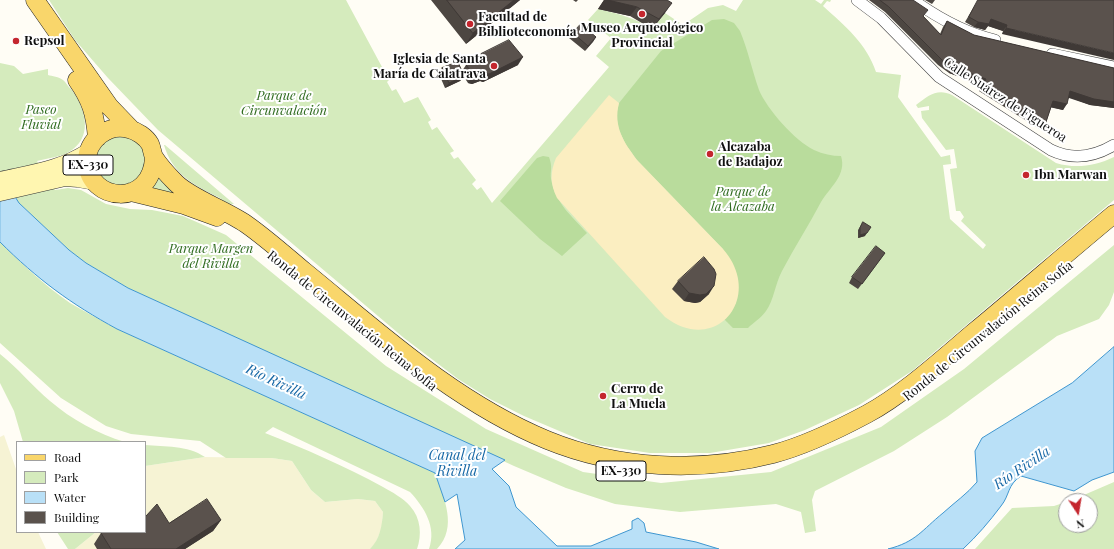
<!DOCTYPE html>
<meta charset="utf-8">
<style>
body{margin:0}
#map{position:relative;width:1114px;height:549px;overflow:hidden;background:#fffdf5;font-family:"Playfair Display",serif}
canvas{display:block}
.legend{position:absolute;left:16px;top:441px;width:130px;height:92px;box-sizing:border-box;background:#fff;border:1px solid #a0a0a0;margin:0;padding:5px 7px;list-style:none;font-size:12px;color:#111}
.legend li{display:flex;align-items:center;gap:8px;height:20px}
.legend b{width:20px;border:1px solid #a0a0a0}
.north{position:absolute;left:1058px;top:493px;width:40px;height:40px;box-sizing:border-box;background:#fff;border:1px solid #a0a0a0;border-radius:50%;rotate:168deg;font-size:11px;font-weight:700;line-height:16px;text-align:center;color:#111}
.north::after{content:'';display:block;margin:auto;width:14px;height:18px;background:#c4262e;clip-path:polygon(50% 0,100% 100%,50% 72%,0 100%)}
</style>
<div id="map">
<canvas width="1114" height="549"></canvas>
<ul class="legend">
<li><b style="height:5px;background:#f9d66b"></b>Road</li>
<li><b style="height:11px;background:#d5ebbd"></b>Park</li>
<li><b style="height:11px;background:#b9e0f7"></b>Water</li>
<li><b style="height:11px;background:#5a524d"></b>Building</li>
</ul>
<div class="north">N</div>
</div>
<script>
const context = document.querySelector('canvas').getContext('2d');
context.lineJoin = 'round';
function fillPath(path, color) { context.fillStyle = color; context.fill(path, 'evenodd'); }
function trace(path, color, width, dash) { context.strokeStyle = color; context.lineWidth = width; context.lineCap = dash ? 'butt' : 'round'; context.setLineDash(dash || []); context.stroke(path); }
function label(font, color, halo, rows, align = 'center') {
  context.font = font + ' "Playfair Display",serif'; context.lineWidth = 4; context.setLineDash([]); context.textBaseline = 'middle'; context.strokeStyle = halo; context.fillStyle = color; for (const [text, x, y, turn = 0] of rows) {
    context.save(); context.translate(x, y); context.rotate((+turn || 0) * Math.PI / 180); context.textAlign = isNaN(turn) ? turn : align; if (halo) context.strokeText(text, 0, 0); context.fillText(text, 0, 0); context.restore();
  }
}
const farmland = new Path2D(`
 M 4,435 L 17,472 L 17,532 L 38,532 L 46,549 L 0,549 L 0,437 Z
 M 205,457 L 272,458 L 292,461 L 311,490 L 325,502 L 358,499 L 375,501 L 383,512 L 382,528 L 375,544 L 370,549 L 75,549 L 96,532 L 145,532 L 145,466 Z`);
const green = new Path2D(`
 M 49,0 L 346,0 L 389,80 L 387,82 L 392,91 L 396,89 L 404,103 L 418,97 L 431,120 L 428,122 L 432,130 L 437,127 L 454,151 L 450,153 L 454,159 L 458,157 L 476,180 L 472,184 L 477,190 L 481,187 L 492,203 L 609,67 L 596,56 L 611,38 L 588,20 L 598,9 C 618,14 634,17 652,29 L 665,13 L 683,25 L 708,8 L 723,5 L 736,11 L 743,0 L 815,0 L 821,4 L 824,0 L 831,0 L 830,2 L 827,1 L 823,6 C 845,26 867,44 876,72 L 901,75 L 898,97 L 941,157 L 950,155 L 951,164 L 943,165 L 950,219 L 983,249 L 986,245 L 961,221 L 964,217 L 960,211 L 956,211 L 950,169 L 957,168 L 954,149 L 946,150 L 922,118 L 921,111 L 929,110 L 929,106 L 918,108 L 916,105 C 928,96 937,88 952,95 L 1056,163 C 1076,169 1095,166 1114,157 L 1114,200 L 912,371 L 859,405 L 805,430 L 769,443 L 710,453 L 650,453 L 590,444 L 524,416 L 490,399 L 458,379 L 404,338 L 158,130 L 108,78 L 75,40 Z
 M 0,63 L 14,66 L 23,74 L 48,69 L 48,75 C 52,76 59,77 63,80 C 66,82 68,87 71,89 C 84,106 94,134 72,150 C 63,157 48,158 37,161 L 55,190 L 68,188 L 81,190 L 106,204 L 130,209 L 152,210 L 183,216 L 226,235 L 386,366 L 486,429 L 583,472 L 661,483 L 771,472 L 881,427 L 964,369 L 1114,245 L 1114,292 L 1109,305 L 1099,319 L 1057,336 L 947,417 L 894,451 L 815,491 L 812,500 L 816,531 L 805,533 L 801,512 L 776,504 L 680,512 L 615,504 L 566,488 L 514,466 L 128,288 L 86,263 L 69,250 L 19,203 L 0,173 Z
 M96 161a25 25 0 1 1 50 0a25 25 0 1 1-50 0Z
 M 164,145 L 165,145 L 234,204 C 229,205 223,200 218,197 C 193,185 172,173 164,145 Z
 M 160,174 L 194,202 L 150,190 Z
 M 0,242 C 22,264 44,285 70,303 C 85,312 101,320 117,329 L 435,473 C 444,498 458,527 437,549 L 429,549 C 437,527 424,507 410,492 L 273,427 L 265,433 C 305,449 345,466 383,487 C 392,492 403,498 410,506 C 421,518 422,535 417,549 L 370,549 C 380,539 382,526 383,512 L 375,501 L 358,499 L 325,502 L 311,490 L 292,461 L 272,458 L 226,458 L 200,441 L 131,434 L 106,426 L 61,398 L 0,343 Z
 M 0,354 C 18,368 32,386 50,401 C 71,419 98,434 125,442 L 23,442 L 14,411 L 0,383 Z
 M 145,445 C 165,447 187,445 205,457 L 145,466 Z
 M 1114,482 L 1114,549 L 975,549 L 1012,508 L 1054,506 L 1066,502 L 1066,525 L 1090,525 L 1090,501 L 1070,501 Z
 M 57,532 L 96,532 L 75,549 L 68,549 Z`);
const forest = new Path2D(`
 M 724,19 L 734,23 L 740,31 C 748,50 752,70 759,90 C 767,109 795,141 814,150 C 823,154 832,156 841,156 C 847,175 830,187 821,202 C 809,225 794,248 782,271 C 775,284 774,300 766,311 C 761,318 753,323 748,328 L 733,328 L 724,319 L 736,303 L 723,249 L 637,160 L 626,145 L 619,130 L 616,115 L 619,103 L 661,51 L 712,20 Z
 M 543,156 L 549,157 C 553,168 550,170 551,179 C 556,204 571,215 587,233 L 562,256 L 540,239 L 500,201 L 537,158 Z`);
const sand = new Path2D(`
 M 609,95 L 619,103 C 613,127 624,142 637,160 L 723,249 C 765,297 716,356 665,317 L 557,198 C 550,184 550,172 556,158 Z`);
const water = new Path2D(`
 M 0,173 L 19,203 L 69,250 L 86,263 L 128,288 L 505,460 L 492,469 L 509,486 L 516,507 L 557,546 L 591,546 L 632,529 L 632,521 L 638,518 L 644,523 L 646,532 L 696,542 L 719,549 L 455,549 L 465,540 L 457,494 L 445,502 L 435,473 L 117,329 C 71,304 37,279 0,242 Z
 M 1114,347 L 1114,472 L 1092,480 L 1074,491 L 1021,476 C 1007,485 1010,495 1001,506 C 989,522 977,536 963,549 L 888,549 C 916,542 922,530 943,513 C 955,502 967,494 977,482 L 975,451 L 982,438 L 1072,383 Z`);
const street = new Path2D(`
 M 857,0 L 881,18 L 939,77 L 1051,150 C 1072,160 1094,157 1114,145
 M 913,0 C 938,18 965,33 995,40
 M 1052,54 L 1114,67`);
const secondary = new Path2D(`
 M 0,180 C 31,173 62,169 89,151
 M 0,193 L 65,178 L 78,179 L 95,182`);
const primary = new Path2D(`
 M 35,0 L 109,106 L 132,130
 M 77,80 C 91,100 95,113 97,138
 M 154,157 C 152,208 88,203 87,161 C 87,140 108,123 129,129 C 137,131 146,137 150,144 C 152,148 152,153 154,157 C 159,165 169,176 176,183 C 191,198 226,210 246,224 C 266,238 285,255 304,271 C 380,333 455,402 547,440 C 618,469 699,473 773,454 C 804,446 839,429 867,414 C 904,394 942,359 974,332 C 1021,293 1067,253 1114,214
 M 131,192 L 184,205 L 217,217`);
const wall = new Path2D(`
 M 431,0 L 520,0 L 466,44 Z
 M 573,0 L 578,0 L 576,2 Z
 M 604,0 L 667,0 L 665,13 L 652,29 L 630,16 L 598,9 Z
 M 869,0 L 913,0 L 923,16 L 940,34 L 943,27 L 947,21 L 974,35 L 1114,68 L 1114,108 L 1090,105 L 1069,97 L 1063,110 L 1051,107 L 1045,125 L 1041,130 L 979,91 L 982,85 L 949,73 L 938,65 L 885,12 Z
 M 925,0 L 935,0 L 932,4 Z
 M 978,0 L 1114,0 L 1002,34 L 1003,31 L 988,26 L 985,30 L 974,27 L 965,22 Z
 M 573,33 L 596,37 L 585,51 L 569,38 Z
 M 481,54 L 518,65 L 483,82 L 480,81 L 472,84 L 468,83 L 464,77 L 460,81 L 445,88 L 439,74 L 442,68 L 462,71 L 466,65 L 479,57 Z
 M 863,222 L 865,236 L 858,238 L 858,230 Z
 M 885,253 L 858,289 L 849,283 L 852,277 Z
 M 678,281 L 709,294 L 700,302 L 695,303 L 684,301 L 672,289 Z
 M 221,520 L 213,531 L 185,549 L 97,549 L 94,544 L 101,533 L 169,523 Z`);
const shadedWall = new Path2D(`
 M 514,0 L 520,0 L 466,44 L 473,33 Z
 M 604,0 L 608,0 L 637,7 L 630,16 L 598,9 Z
 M 672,3 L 665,13 L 652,29 L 659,19 Z
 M 991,19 L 1007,25 L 1003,31 L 988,26 L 985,30 L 974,27 L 978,22 Z
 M 1006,28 L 1114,53 L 1114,60 L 1002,34 Z
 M 596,37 L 593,42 L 585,51 L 588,46 Z
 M 523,57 L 518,65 L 483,82 L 480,81 L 472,84 L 468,83 L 474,75 Z
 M 953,67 L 986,79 L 982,85 L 949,73 Z
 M 464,76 L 460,81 L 445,88 L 449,83 Z
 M 1070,91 L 1114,102 L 1114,108 L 1090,105 L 1066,97 Z
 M 1053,101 L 1067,104 L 1063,110 L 1049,107 Z
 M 867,233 L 865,236 L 858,238 L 860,235 Z
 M 714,286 L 709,294 L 700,302 L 695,303 L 684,301 L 689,293 Z
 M 221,520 L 213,531 L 185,549 L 176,549 Z`);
const building = new Path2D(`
 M 447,0 L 514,0 L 473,33 Z
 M 608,0 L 667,0 L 672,3 L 659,19 L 637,7 Z
 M 880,0 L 913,0 L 928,10 L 923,16 L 941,35 L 947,21 L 974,35 L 1114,68 L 1114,102 L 1094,99 L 1070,91 L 1067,104 L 1053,101 L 1045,125 L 983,85 L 986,79 L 953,67 L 942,60 L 889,7 Z
 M 978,0 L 1114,0 L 1114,53 L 1006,28 L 1007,25 L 991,19 L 989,24 L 978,22 L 969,17 Z
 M 581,24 L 596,37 L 588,46 L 573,33 Z
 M 509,40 L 523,57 L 489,74 L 485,73 L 477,76 L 474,75 L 466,65 L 481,56 L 481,54 Z
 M 458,62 L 464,76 L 449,83 L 442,68 Z
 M 863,222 L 871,227 L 867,233 L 860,235 L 860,228 Z
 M 876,246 L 885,253 L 862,284 L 852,277 Z
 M 704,257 L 714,269 L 716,274 L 714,286 L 706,294 L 700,295 L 689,293 L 678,281 Z
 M 207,499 L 221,520 L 176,549 L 111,549 L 101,533 L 103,532 L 145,532 L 145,516 L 146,516 L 157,504 L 169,523 Z`);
const markers = [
 [642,14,4,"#c4262e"],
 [470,24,4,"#c4262e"],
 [16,41,4,"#c4262e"],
 [494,66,4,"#c4262e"],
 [710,154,4,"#c4262e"],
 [1026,175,4,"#c4262e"],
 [603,396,4,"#c4262e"]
];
const shields = [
 [88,165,50],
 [621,471,50]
];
const shieldNames = [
 ["EX-330",88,165],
 ["EX-330",621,471]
];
const poiNames = [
 ["Facultad de",478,17],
 ["Biblioteconomía",478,32],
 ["Museo Arqueológico",642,28,"center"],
 ["Provincial",642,43,"center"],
 ["Repsol",24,41],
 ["Iglesia de Santa",486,59,"right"],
 ["María de Calatrava",486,74,"right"],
 ["Alcazaba",718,147],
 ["de Badajoz",718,162],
 ["Ibn Marwan",1034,175],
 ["Cerro de",611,389],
 ["La Muela",611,404]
];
const parkNames = [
 ["Parque de",284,96],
 ["Circunvalación",284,111],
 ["Paseo",41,110],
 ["Fluvial",41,125],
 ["Parque de",743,192],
 ["la Alcazaba",743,207],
 ["Parque Margen",211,249],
 ["del Rivilla",211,264]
];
const streetNames = [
 ["Calle Suárez de Figueroa",1005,100,33],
 ["Ronda de Circunvalación Reina Sofía",352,321,39],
 ["Ronda de Circunvalación Reina Sofía",988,331,-39]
];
const waterNames = [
 ["Río Rivilla",276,382,25],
 ["Canal del",457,456],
 ["Rivilla",457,472],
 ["Río Rivilla",1022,468,-34]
];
fillPath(farmland, '#f6f3d4');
fillPath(green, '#d5ebbd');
fillPath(forest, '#b9dc9c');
fillPath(sand, '#fbeec1');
fillPath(water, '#b9e0f7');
trace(water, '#3f96cf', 1);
trace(street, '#444', 12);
trace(secondary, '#333', 17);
trace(primary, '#222', 19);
trace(street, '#fff', 11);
trace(secondary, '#fff6b0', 16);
trace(primary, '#f9d66b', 18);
fillPath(wall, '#4d4742');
fillPath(shadedWall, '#3f3936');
fillPath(building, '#5a524d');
trace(building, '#3f3936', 1);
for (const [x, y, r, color] of markers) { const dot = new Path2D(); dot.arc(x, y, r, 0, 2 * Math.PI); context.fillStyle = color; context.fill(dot); trace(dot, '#fff', 1.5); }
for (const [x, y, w] of shields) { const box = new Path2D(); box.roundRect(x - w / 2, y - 10, w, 20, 3); context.fillStyle = '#fff'; context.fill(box); trace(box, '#111', 1); }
label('bold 12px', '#111', null, shieldNames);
label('bold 13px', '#111', '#fff', poiNames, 'left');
label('italic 13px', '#2f6b1f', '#fff', parkNames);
label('13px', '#111', '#fff', streetNames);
label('italic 14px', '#1768a6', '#fff', waterNames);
</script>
